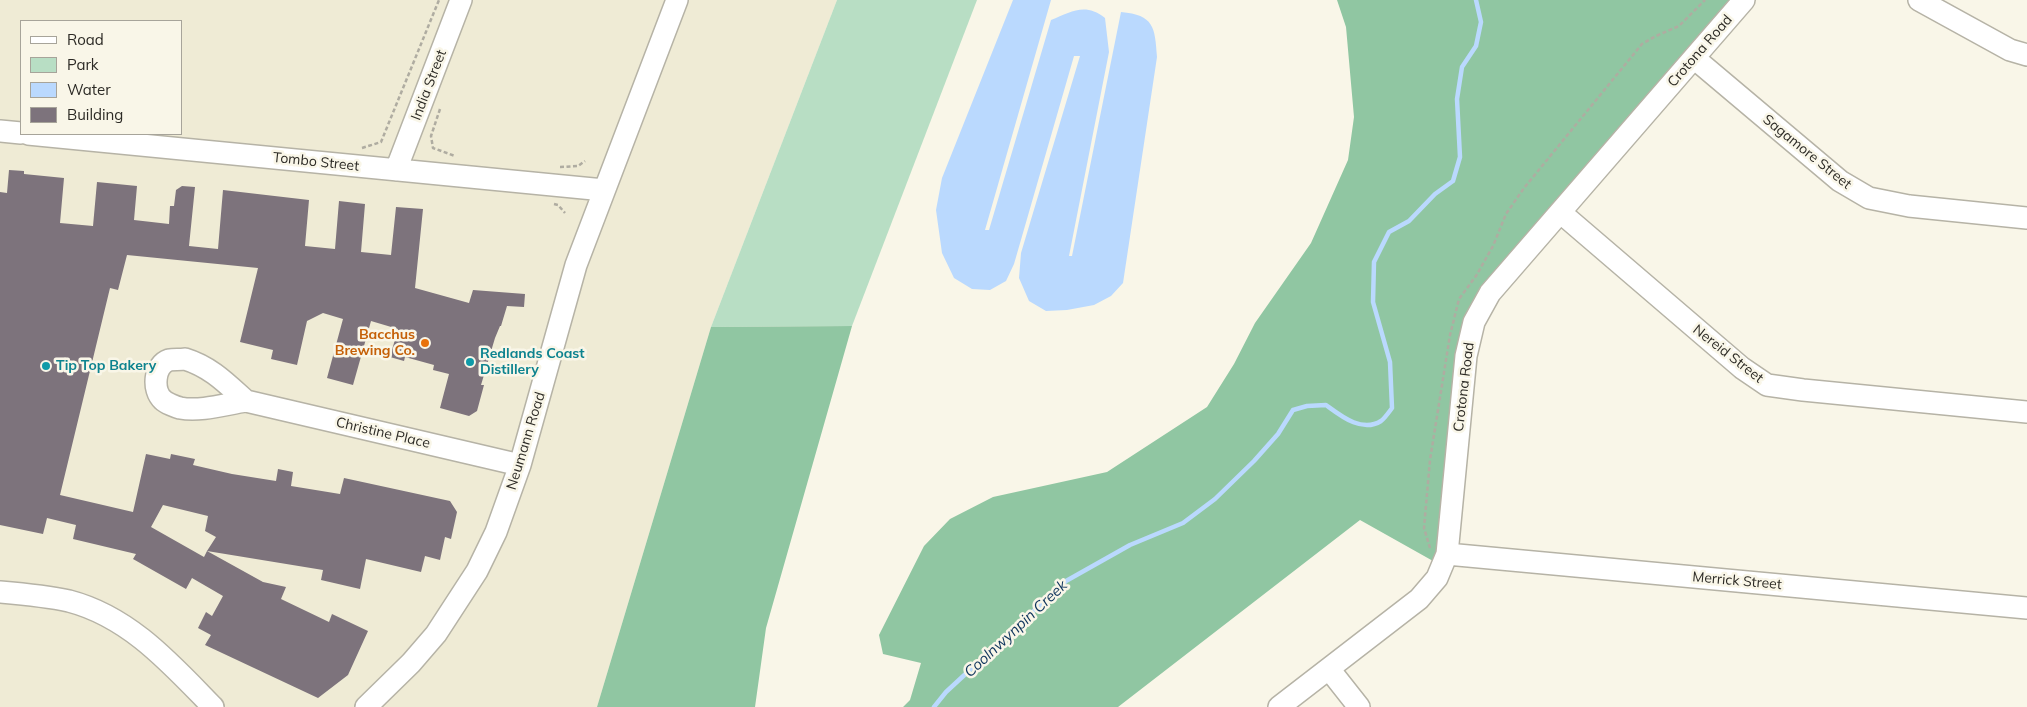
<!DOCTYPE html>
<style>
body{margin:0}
#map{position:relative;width:2027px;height:707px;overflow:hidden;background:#f9f6e8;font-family:Mulish,sans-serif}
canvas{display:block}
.legend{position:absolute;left:20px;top:20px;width:162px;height:115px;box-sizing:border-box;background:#f9f6e8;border:1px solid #a7a49a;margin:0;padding:6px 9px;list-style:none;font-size:15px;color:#2c2a25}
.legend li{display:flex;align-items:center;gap:10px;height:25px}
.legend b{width:25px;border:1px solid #a7a49a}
</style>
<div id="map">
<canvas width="2027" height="707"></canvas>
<ul class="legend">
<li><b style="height:6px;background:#fff"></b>Road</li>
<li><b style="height:14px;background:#b8dec4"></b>Park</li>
<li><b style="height:14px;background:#bad9fe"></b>Water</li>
<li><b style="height:14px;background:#7d737c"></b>Building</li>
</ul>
</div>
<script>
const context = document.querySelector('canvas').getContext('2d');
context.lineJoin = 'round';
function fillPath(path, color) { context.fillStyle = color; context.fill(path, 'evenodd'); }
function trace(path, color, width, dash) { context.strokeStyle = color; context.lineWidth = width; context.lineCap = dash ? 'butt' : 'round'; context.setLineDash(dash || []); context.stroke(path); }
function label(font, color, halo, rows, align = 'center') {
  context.font = font + ' Mulish,sans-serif'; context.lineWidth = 5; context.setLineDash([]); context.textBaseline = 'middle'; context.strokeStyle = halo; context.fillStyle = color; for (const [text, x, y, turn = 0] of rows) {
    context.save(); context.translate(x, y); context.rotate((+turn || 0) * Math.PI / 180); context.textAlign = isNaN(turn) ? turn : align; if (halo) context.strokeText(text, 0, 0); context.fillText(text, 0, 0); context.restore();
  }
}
const built = new Path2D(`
 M 0,0 L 837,0 L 711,327 L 597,707 L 0,707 ZM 21,21 L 181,21 L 181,134 L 21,134 Z`);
const green = new Path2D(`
 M 837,0 L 977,0 L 852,326 L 711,327 Z`);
const forest = new Path2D(`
 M 1337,0 L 1729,0 L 1481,287 L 1465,319 L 1438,551 L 1433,561 L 1360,520 L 1118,707 L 903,707 L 910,700 L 921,663 L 883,654 L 879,635 L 924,546 L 950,519 L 993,497 L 1107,472 L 1207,407 L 1234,364 L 1255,323 L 1311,243 L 1348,160 L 1354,117 L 1346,27 Z
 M 852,326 L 766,628 L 755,707 L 597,707 L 711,327 Z`);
const water = new Path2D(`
 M 1013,0 L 1051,0 L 985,230 L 989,230 L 1051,20 C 1071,12 1085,2 1105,18 L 1109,52 L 1069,256 L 1072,256 L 1121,12 C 1154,15 1155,27 1157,57 L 1123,283 L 1111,296 L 1094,305 L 1067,310 L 1046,311 L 1029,301 L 1019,278 L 1021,253 L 1080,56 L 1074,56 L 1014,264 L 1006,281 L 990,290 L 972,289 L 954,278 L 942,253 L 936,210 L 942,178 Z`);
const stream = new Path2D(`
 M 934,707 L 946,692 L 1066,581 L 1130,545 L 1183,523 L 1215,499 L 1254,461 L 1278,434 L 1293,410 L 1307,406 L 1326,405 C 1341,416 1362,433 1381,421 C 1385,418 1389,412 1392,408 L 1390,362 L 1373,302 L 1374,262 L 1389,232 L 1409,221 L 1435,194 L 1453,181 L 1460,157 L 1457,99 L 1462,67 L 1476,46 L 1481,22 L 1476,0`);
const building = new Path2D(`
 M 9,170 L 24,171 L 24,174 L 64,178 L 60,223 L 93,226 L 97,182 L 137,186 L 134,220 L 169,224 L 170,206 L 174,206 L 176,190 L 182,186 L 195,187 L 189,246 L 218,249 L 223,190 L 309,200 L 305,246 L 335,249 L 339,201 L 365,204 L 361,252 L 391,255 L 396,207 L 423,209 L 415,288 L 469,303 L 473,290 L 525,294 L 524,307 L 507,306 L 501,326 L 500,326 L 495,338 L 481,385 L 484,385 L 477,411 L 469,416 L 440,408 L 449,374 L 433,370 L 434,365 L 405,357 L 404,361 L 390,357 L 398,329 L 371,321 L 353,385 L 327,378 L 343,319 L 323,313 L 307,321 L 297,365 L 271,359 L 273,350 L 240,342 L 258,268 L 127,255 L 118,290 L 110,288 L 60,495 L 133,512 L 146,454 L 170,459 L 171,454 L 195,459 L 193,465 L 232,474 L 276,481 L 278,469 L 293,472 L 291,486 L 340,494 L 344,478 L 450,501 L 457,512 L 451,539 L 445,537 L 440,560 L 425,556 L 421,572 L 366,559 L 360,589 L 321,580 L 323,570 L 207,551 L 216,537 L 205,531 L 208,516 L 163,505 L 151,527 L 204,557 L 207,551 L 263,582 L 286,587 L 281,599 L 329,622 L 332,614 L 368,631 L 348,675 L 318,698 L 205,645 L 211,635 L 198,628 L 206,612 L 212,616 L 223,596 L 192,578 L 186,589 L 133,559 L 136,554 L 73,539 L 76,525 L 47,518 L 43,534 L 0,525 L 0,192 L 7,193 Z`);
const path = new Path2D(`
 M 440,109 L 431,136 L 433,148 L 455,156
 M 362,148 L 381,142 L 439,0
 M 560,167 L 578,166 L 585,161
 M 554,204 L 558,205 L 565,213
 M 1430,548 L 1424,528 L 1430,460 L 1450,335 L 1459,299 L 1476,276 L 1493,246 L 1506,214 L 1524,188 L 1642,44 L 1656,36 L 1679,26 L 1705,0`);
const minor = new Path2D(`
 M 1919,0 L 2010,50 L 2027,55
 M 1694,58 L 1840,181 L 1869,198 L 1909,206 L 2027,218
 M 0,131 L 21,133
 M 28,134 L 604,190
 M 396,170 L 461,0
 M 1560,212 L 1742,368 L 1767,385 L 1803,390 L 2027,412
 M 185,359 C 211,367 227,384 246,401 C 226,404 201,412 180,408 C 176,407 166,403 163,400 C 152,390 154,365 169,360 C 174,359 180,360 185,359 Z
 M 246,401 L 520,465
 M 1447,554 L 2027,608
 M 0,592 C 23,594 46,596 69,601 C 130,617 171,664 213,707
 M 1329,669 L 1359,707
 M 366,707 L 411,663 L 436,634 L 477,571 L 496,532 L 520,465 L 576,265 L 677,0
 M 1279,707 L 1419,599 L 1437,578 L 1447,554 L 1466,356 L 1474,322 L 1490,293 L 1744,0`);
const markers = [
 [425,343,5,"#e8710a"],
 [470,362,5,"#0f9aa8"],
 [46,366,5,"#0f9aa8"]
];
const streetNames = [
 ["Crotona Road",1700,51,-49],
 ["India Street",429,85,-69],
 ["Sagamore Street",1807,152,39],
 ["Tombo Street",316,162,6],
 ["Nereid Street",1728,354,38],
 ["Crotona Road",1464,387,-83],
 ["Christine Place",383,433,13],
 ["Neumann Road",526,441,-73],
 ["Merrick Street",1737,581,5]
];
const foodNames = [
 ["Bacchus",415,335],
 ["Brewing Co.",415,351]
];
const cultureNames = [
 ["Redlands Coast",480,354],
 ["Distillery",480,370],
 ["Tip Top Bakery",56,366]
];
const waterNames = [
 ["Coolnwynpin Creek",1016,629,-43]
];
fillPath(built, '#efebd5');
fillPath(green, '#b8dec4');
fillPath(forest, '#90c6a2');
fillPath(water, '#bad9fe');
trace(stream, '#bad9fe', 4.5);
fillPath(building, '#7d737c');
trace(minor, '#b6b3a6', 24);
trace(path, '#afaca1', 2.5, [4, 2.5]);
trace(minor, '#fff', 21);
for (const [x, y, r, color] of markers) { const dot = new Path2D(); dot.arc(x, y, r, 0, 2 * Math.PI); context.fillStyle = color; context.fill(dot); trace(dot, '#f9f6e8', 2); }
label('14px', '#2c2a25', '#f9f6e8', streetNames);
label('bold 14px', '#c56008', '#f9f6e8', foodNames, 'right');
label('bold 14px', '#0d838f', '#f9f6e8', cultureNames, 'left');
label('italic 15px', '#0d335c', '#f9f6e8', waterNames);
</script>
